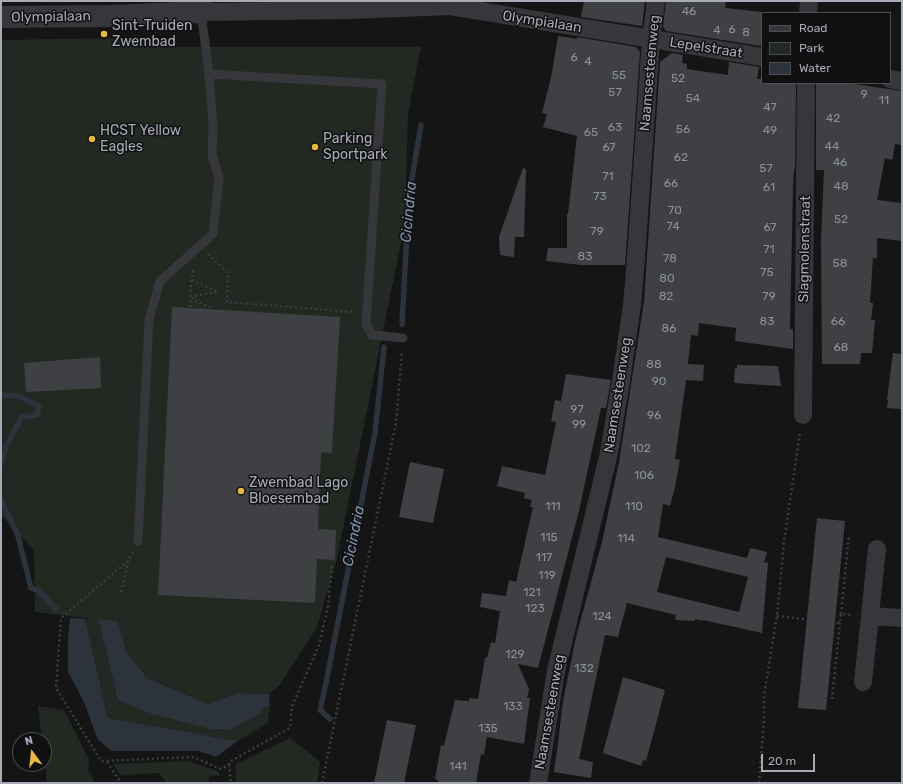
<!DOCTYPE html>
<style>
body{margin:0}
#map{position:relative;width:903px;height:784px;overflow:hidden;background:#151516;font-family:Rubik,sans-serif}
canvas{display:block}
.frame{position:absolute;inset:0;border:2px solid #a7abb6;pointer-events:none}
.legend{position:absolute;left:761px;top:12px;width:130px;height:72px;box-sizing:border-box;background:#101011;border:1px solid #4c4e53;margin:0;padding:5px 7px;list-style:none;font-size:12px;color:#a7abb6}
.legend li{display:flex;align-items:center;gap:8px;height:20px}
.legend b{width:20px;border:1px solid #4c4e53}
.north{position:absolute;left:12px;top:732px;width:40px;height:40px;box-sizing:border-box;background:#101011;border:1px solid #4c4e53;border-radius:50%;rotate:345deg;font-size:11px;font-weight:700;line-height:16px;text-align:center;color:#a7abb6}
.north::after{content:'';display:block;margin:auto;width:14px;height:18px;background:#e9b93a;clip-path:polygon(50% 0,100% 100%,50% 72%,0 100%)}
.scale{position:absolute;left:761px;top:754px;width:54px;height:18px;box-sizing:border-box;border:2px solid #a7abb6;border-top:0;padding-left:5px;font-size:12px;line-height:14px;white-space:nowrap;color:#a7abb6;-webkit-text-stroke:3px #101011;paint-order:stroke}
</style>
<div id="map">
<canvas width="903" height="784"></canvas>
<div class="frame"></div>
<ul class="legend">
<li><b style="height:5px;background:#36363b"></b>Road</li>
<li><b style="height:11px;background:#212922"></b>Park</li>
<li><b style="height:11px;background:#2c333a"></b>Water</li>
</ul>
<div class="north">N</div>
<div class="scale">20 m</div>
</div>
<script>
const context = document.querySelector('canvas').getContext('2d');
context.lineJoin = 'round';
function fillPath(path, color) { context.fillStyle = color; context.fill(path, 'evenodd'); }
function trace(path, color, width, dash) { context.strokeStyle = color; context.lineWidth = width; context.lineCap = dash ? 'butt' : 'round'; context.setLineDash(dash || []); context.stroke(path); }
function label(font, color, halo, rows, align = 'center') {
  context.font = font + ' Rubik,sans-serif'; context.lineWidth = 3; context.setLineDash([]); context.textBaseline = 'middle'; context.strokeStyle = halo; context.fillStyle = color; for (const [text, x, y, turn = 0] of rows) {
    context.save(); context.translate(x, y); context.rotate((+turn || 0) * Math.PI / 180); context.textAlign = isNaN(turn) ? turn : align; if (halo) context.strokeText(text, 0, 0); context.fillText(text, 0, 0); context.restore();
  }
}
const green = new Path2D(`
 M 119,38 L 160,38 L 163,47 L 421,47 L 408,114 L 405,223 L 337,558 L 317,627 L 279,686 L 269,694 L 238,693 L 208,704 L 147,678 L 126,651 L 118,622 L 98,619 L 118,700 L 220,730 L 230,730 L 260,714 L 263,708 L 270,706 L 268,723 L 238,741 L 108,718 L 85,619 L 93,619 L 35,612 L 34,550 L 1,515 L 1,40 Z
 M 38,706 L 64,710 L 89,760 L 88,769 L 95,783 L 47,783 L 44,759 L 44,740 L 42,740 Z
 M 290,738 L 320,762 L 317,783 L 236,783 L 236,764 Z
 M 188,761 L 217,771 L 221,775 L 209,776 L 209,783 L 167,783 L 159,773 L 127,775 L 121,776 L 113,764 Z`);
const water = new Path2D(`
 M 70,618 L 85,619 L 108,718 L 238,741 L 216,757 L 199,751 L 112,751 L 98,740 L 84,702 L 68,672 L 68,637 Z
 M 98,619 L 118,621 L 126,651 L 147,678 L 208,704 L 238,693 L 269,694 L 270,706 L 263,708 L 260,714 L 230,730 L 210,729 L 152,714 L 118,700 Z`);
const stream = new Path2D(`
 M 402,324 L 409,196 L 421,125
 M 1,395 L 19,396 L 39,406 L 37,415 L 22,417 L 7,444 L 1,464
 M 1,500 L 18,536 L 31,588 L 39,591 L 56,609
 M 330,719 L 320,710 L 326,683 L 375,433 L 384,347`);
const building = new Path2D(`
 M 584,1 L 645,1 L 642,26 L 581,17 Z
 M 666,1 L 726,1 L 725,8 L 762,12 L 761,46 L 666,31 L 663,27 Z
 M 558,36 L 577,39 L 577,37 L 636,47 L 640,52 L 625,265 L 581,265 L 546,261 L 548,248 L 567,248 L 567,214 L 568,214 L 577,136 L 543,127 L 547,114 L 542,113 L 551,78 Z
 M 672,53 L 683,55 L 682,63 L 687,64 L 687,69 L 728,75 L 729,62 L 759,67 L 757,79 L 762,79 L 762,83 L 796,83 L 795,169 L 794,169 L 793,186 L 790,329 L 793,329 L 793,349 L 735,341 L 736,328 L 699,323 L 698,336 L 691,335 L 688,364 L 704,365 L 703,381 L 686,380 L 675,459 L 680,460 L 675,487 L 670,506 L 663,504 L 658,537 L 747,558 L 750,548 L 767,552 L 764,562 L 768,563 L 762,633 L 703,620 L 703,621 L 695,619 L 695,621 L 675,620 L 676,615 L 627,603 L 618,637 L 605,635 L 579,759 L 593,762 L 591,778 L 554,772 L 558,743 L 563,701 L 576,637 L 602,542 L 619,462 L 644,302 L 660,62 ZM 666,557 L 748,577 L 739,612 L 657,592 Z
 M 816,83 L 848,83 L 902,91 L 902,145 L 895,144 L 892,160 L 885,158 L 877,200 L 902,203 L 902,241 L 877,238 L 877,258 L 873,258 L 870,303 L 873,303 L 871,320 L 875,320 L 872,353 L 861,353 L 860,364 L 822,364 L 821,240 L 824,170 L 816,170 Z
 M 523,168 L 526,169 L 524,237 L 515,237 L 514,257 L 500,255 L 499,237 Z
 M 172,307 L 340,317 L 332,453 L 321,452 L 318,529 L 336,530 L 335,560 L 317,559 L 315,603 L 158,595 Z
 M 893,353 L 902,354 L 902,409 L 887,408 L 888,400 L 887,400 Z
 M 100,357 L 101,388 L 26,392 L 24,363 Z
 M 737,365 L 778,366 L 781,386 L 734,383 L 735,368 L 737,368 Z
 M 566,374 L 611,380 L 606,408 L 601,408 L 579,511 L 538,668 L 518,664 L 529,689 L 527,698 L 530,698 L 524,744 L 487,737 L 484,755 L 481,754 L 476,783 L 438,783 L 438,780 L 435,779 L 441,745 L 444,746 L 455,700 L 469,701 L 469,698 L 478,699 L 485,658 L 487,658 L 491,642 L 495,643 L 500,611 L 480,607 L 482,593 L 506,596 L 509,580 L 516,582 L 533,507 L 530,507 L 532,500 L 524,498 L 525,493 L 497,486 L 502,466 L 545,475 L 556,422 L 551,421 L 555,400 L 561,401 Z
 M 410,462 L 444,469 L 433,523 L 399,517 Z
 M 817,518 L 845,521 L 826,710 L 798,708 Z
 M 623,677 L 665,690 L 646,761 L 643,760 L 641,766 L 603,753 Z
 M 387,720 L 416,725 L 404,783 L 374,783 Z`);
const path = new Path2D(`
 M 208,254 L 228,273 L 227,302 L 354,312
 M 192,280 L 218,292 L 193,296 L 193,300 L 210,307 L 209,309
 M 190,307 L 191,282 L 194,268
 M 133,552 L 128,561 L 61,618 L 56,688 L 101,761 L 193,757 L 221,769 L 229,765 L 231,783
 M 121,592 L 128,561
 M 841,614 L 849,535
 M 777,616 L 840,623 L 841,614 L 852,615
 M 832,699 L 840,623
 M 107,762 L 121,783
 M 229,765 L 229,762 L 290,728 L 292,706 L 319,645 L 328,606 L 332,565
 M 322,783 L 396,423 L 402,351
 M 759,783 L 764,721 L 764,695 L 777,616 L 784,542 L 800,432`);
const service = new Path2D(`
 M 201,12 L 209,74 L 382,84 L 366,324 L 372,335 L 403,338
 M 138,541 L 149,320 L 160,281 L 213,234 L 219,179 L 212,154 L 213,126 L 209,74`);
const minor = new Path2D(`
 M 201,12 L 351,10 L 450,6 L 762,57
 M 808,13 L 809,1
 M 890,79 L 902,81
 M 803,415 L 806,83
 M 870,616 L 902,618
 M 863,682 L 877,549
 M 538,783 L 556,671 L 609,453 L 621,381 L 632,305 L 636,258 L 651,40 L 656,1`);
const tertiary = new Path2D(`
 M 1,17 L 111,16 L 201,12 L 200,1`);
const markers = [
 [104,34,4,"#e9b93a"],
 [92,139,4,"#e9b93a"],
 [315,147,4,"#e9b93a"],
 [241,491,4,"#e9b93a"]
];
const numberNames = [
 ["46",689,12],
 ["6",732,30],
 ["4",717,31],
 ["8",746,33],
 ["6",574,58],
 ["4",588,62],
 ["55",619,76],
 ["52",678,79],
 ["57",615,93],
 ["9",864,95],
 ["54",693,99],
 ["11",884,101],
 ["47",770,108],
 ["42",833,119],
 ["63",615,128],
 ["56",683,130],
 ["49",770,131],
 ["65",591,133],
 ["44",832,147],
 ["67",609,148],
 ["62",681,158],
 ["46",840,163],
 ["57",766,169],
 ["71",608,177],
 ["66",671,184],
 ["48",841,187],
 ["61",769,188],
 ["73",600,197],
 ["70",675,211],
 ["52",841,220],
 ["74",673,227],
 ["67",770,228],
 ["79",597,232],
 ["71",769,250],
 ["83",585,257],
 ["78",670,259],
 ["58",840,264],
 ["75",767,273],
 ["80",667,279],
 ["82",666,297],
 ["79",769,297],
 ["83",767,322],
 ["66",838,322],
 ["86",669,329],
 ["68",841,348],
 ["88",654,365],
 ["90",659,382],
 ["97",577,410],
 ["96",654,416],
 ["99",579,425],
 ["102",641,449],
 ["106",644,476],
 ["111",553,507],
 ["110",634,507],
 ["115",549,538],
 ["114",626,539],
 ["117",544,558],
 ["119",547,576],
 ["121",532,593],
 ["123",535,609],
 ["124",602,617],
 ["129",515,655],
 ["132",584,669],
 ["133",513,707],
 ["135",488,729],
 ["141",458,767]
];
const streetNames = [
 ["Olympialaan",51,17,-1],
 ["Olympialaan",542,22,9],
 ["Lepelstraat",706,48,9],
 ["Naamsesteenweg",650,73,-85],
 ["Slagmolenstraat",805,249,-89],
 ["Naamsesteenweg",618,395,-81],
 ["Naamsesteenweg",550,712,-80]
];
const poiNames = [
 ["Sint-Truiden",112,26],
 ["Zwembad",112,42],
 ["HCST Yellow",100,131],
 ["Eagles",100,147],
 ["Parking",323,139],
 ["Sportpark",323,155],
 ["Zwembad Lago",249,483],
 ["Bloesembad",249,499]
];
const waterNames = [
 ["Cicindria",409,212,-85],
 ["Cicindria",354,536,-79]
];
fillPath(green, '#212922');
fillPath(water, '#2c333a');
trace(stream, '#2c333a', 5.5);
fillPath(building, '#3f4043');
trace(path, '#3c3d42', 2.5, [2, 3]);
trace(service, '#36363b', 9);
trace(minor, '#36363b', 18);
trace(tertiary, '#36363b', 22);
for (const [x, y, r, color] of markers) { const dot = new Path2D(); dot.arc(x, y, r, 0, 2 * Math.PI); context.fillStyle = color; context.fill(dot); trace(dot, '#101011', 1.5); }
label('12px', '#8d9099', null, numberNames);
label('14px', '#a7abb6', '#101011', streetNames);
label('14px', '#a7abb6', '#101011', poiNames, 'left');
label('italic 15px', '#8096b0', '#101011', waterNames);
</script>
